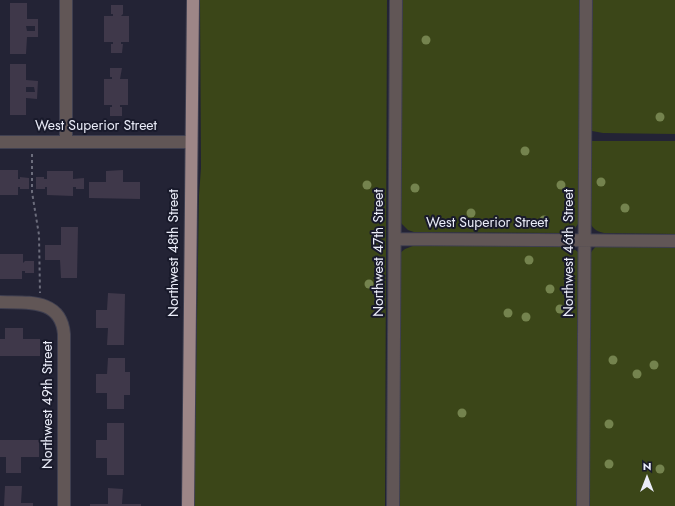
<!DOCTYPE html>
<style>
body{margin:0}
#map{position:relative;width:675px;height:506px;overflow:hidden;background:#232335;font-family:Jost,sans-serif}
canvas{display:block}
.north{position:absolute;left:627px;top:458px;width:40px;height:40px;-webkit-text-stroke:3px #191a2b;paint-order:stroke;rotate:0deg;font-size:11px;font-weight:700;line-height:16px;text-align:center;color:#eaecf8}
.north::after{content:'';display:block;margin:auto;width:14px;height:18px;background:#eaecf8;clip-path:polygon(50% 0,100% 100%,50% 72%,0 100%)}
</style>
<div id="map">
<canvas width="675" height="506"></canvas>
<div class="north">N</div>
</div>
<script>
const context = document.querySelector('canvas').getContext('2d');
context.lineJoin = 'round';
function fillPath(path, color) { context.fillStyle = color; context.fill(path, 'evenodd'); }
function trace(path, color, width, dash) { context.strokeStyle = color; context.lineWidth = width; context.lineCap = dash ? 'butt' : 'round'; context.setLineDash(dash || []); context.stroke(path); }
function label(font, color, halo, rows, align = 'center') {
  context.font = font + ' Jost,sans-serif'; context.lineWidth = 4; context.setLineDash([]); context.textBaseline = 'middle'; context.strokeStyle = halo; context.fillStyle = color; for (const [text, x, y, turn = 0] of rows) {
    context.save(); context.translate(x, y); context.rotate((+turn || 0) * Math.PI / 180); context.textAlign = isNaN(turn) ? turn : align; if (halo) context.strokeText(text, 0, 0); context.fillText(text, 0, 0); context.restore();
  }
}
const green = new Path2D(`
 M 200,0 L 387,0 L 385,506 L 194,506 L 199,195 L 201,168 Z
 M 400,0 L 580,0 L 580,221 L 573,231 L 567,233 L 414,232 L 408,230 L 399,221 Z
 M 590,0 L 675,0 L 675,134 L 603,133 L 592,131 L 589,123 Z
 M 592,141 L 675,141 L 675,234 L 604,233 C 596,231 593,229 589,221 L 589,145 Z
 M 418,244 L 569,245 L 578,252 L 577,506 L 398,506 L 400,253 L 405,249 Z
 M 602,245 L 675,246 L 675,506 L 587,506 L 588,256 L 596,246 Z`);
const building = new Path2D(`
 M 10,3 L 27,3 L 27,19 L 38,19 L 38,37 L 27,37 L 26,54 L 10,54 ZM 26,26 L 35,26 L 35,31 L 27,31 Z
 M 111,5 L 123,5 L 123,14 L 121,16 L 129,16 L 129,42 L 121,42 L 121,44 L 123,44 L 122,53 L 111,53 L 111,44 L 113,44 L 113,42 L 104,42 L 104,16 L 113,16 L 113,14 L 111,14 Z
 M 10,64 L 26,64 L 26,80 L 38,81 L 37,99 L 26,98 L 26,115 L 10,115 ZM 26,87 L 34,87 L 35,92 L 26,92 Z
 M 110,68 L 122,68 L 120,79 L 128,79 L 128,105 L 120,105 L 120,107 L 122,107 L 122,116 L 110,116 L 110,107 L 112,107 L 112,105 L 104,105 L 104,79 L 112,79 L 112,77 L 110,77 Z
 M 0,170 L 18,170 L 18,179 L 20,179 L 20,177 L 29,178 L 29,189 L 20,189 L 20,187 L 18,187 L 18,195 L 0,195 Z
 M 123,170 L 123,182 L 140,182 L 140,199 L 89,198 L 89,182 L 106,182 L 106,171 Z
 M 47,171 L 73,171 L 73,179 L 84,178 L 84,189 L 76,189 L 76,187 L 73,187 L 73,196 L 47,195 L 47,187 L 45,187 L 45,189 L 36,189 L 36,177 L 44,177 L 44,179 L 47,179 Z
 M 61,227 L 78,227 L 77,278 L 61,278 L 60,260 L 45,260 L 45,245 L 61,245 Z
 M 0,254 L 23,254 L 23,263 L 25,261 L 34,261 L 34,273 L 25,273 L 25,271 L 22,271 L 22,279 L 0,279 Z
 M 108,293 L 125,294 L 124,345 L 107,345 L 108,328 L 96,328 L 96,310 L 107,310 Z
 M 5,328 L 23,328 L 23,339 L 40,339 L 40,356 L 0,356 L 0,339 L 5,339 Z
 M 108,358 L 125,358 L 125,372 L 130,372 L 130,395 L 124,395 L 124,409 L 107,409 L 107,393 L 96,393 L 96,374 L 107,374 Z
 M 107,423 L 124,423 L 124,475 L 107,475 L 107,458 L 96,458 L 96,440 L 107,440 Z
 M 0,440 L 39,440 L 39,457 L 21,457 L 21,473 L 6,473 L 6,457 L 0,457 Z
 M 5,486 L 22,486 L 21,503 L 33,503 L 33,506 L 4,506 Z
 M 108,488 L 123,489 L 122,504 L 141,504 L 141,506 L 90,506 L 90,504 L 108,504 Z`);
const path = new Path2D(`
 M 32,154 L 32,192 L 39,235 L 40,293`);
const minor = new Path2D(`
 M 0,142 L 191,142
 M 66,142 L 66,0
 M 395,239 L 675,241
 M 0,302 C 27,303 61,298 64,334 L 64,506
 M 393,506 L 396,0
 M 583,506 L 586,0`);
const major = new Path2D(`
 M 188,506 L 193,0`);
const trees = [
 [426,40],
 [660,117],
 [525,151],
 [601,182],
 [367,185],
 [561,185],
 [415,188],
 [625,208],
 [471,213],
 [544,220],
 [529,260],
 [369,284],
 [550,289],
 [560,309],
 [508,313],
 [526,317],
 [613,360],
 [654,365],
 [637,374],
 [462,413],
 [609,424],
 [609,464],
 [660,469]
];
const streetNames = [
 ["West Superior Street",96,127],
 ["West Superior Street",487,224],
 ["Northwest 48th Street",175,253,-90],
 ["Northwest 47th Street",380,253,-90],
 ["Northwest 46th Street",570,253,-90],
 ["Northwest 49th Street",49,405,-90]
];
fillPath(green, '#3b4618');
fillPath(building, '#3f384a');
trace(minor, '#3f3f50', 14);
trace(major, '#3f3f50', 14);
trace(path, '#6c6d7c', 2, [3, 3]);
trace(minor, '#615656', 12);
trace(major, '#9d8687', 12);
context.fillStyle = '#74834e';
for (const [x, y] of trees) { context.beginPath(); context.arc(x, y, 4.5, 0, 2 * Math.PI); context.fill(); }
label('14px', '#eaecf8', '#191a2b', streetNames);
</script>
